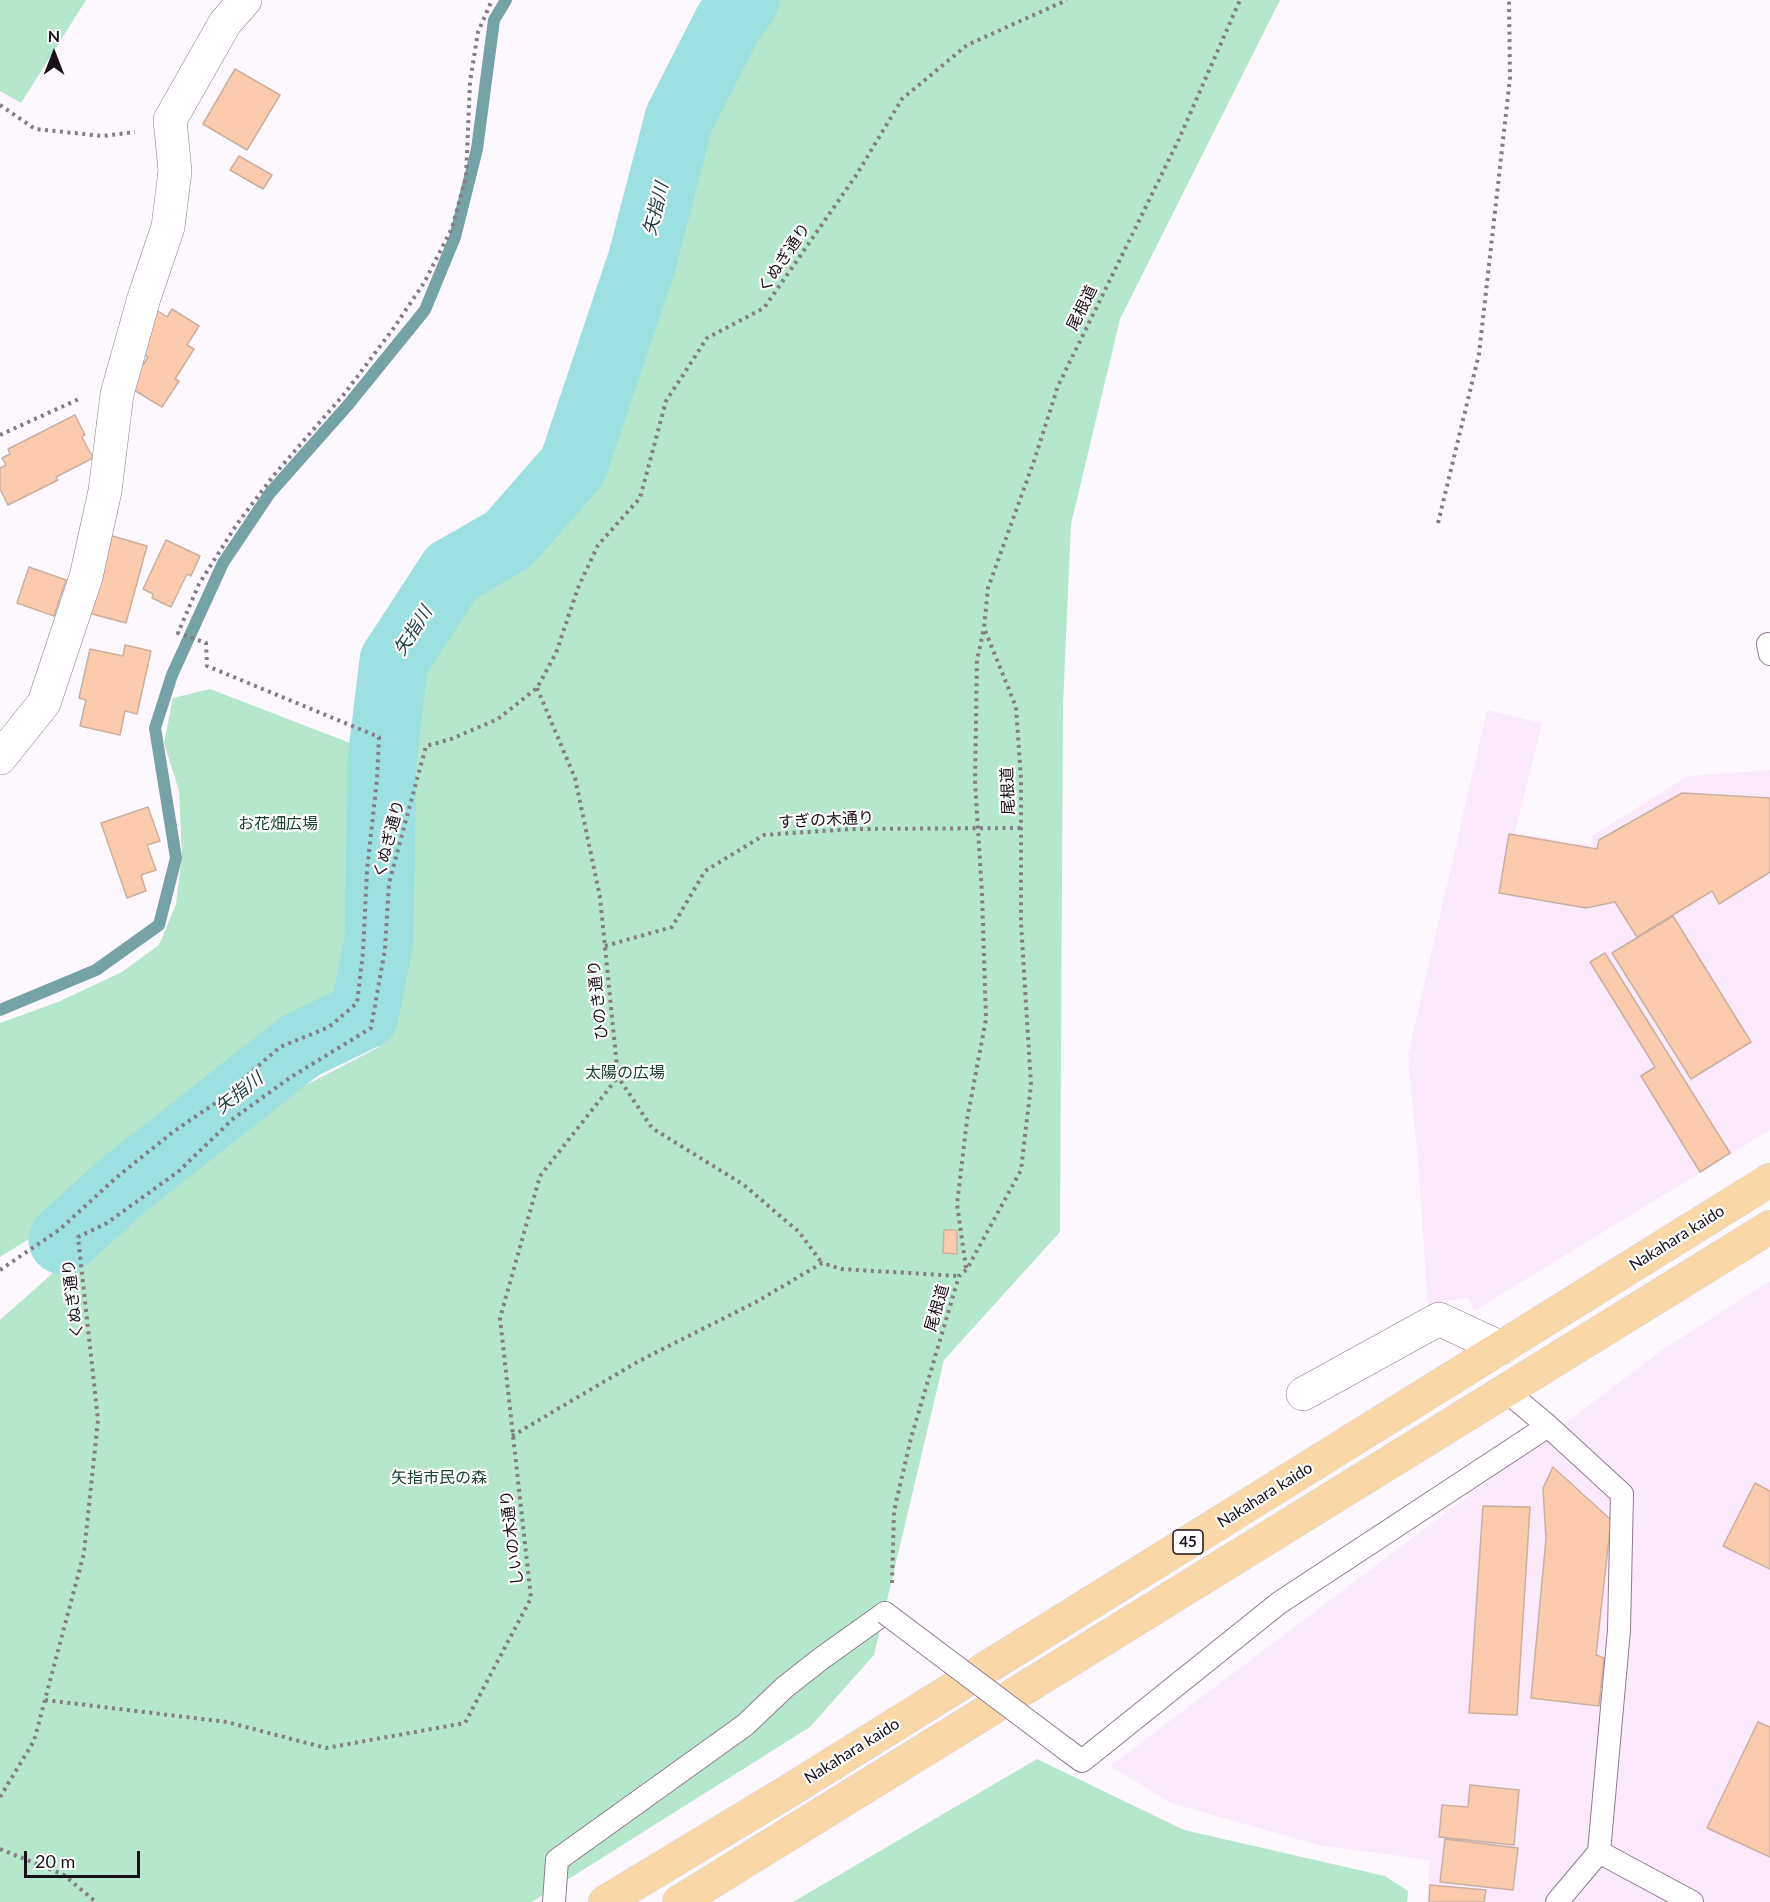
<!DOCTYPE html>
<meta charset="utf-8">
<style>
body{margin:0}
#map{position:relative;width:1770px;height:1902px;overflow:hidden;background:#fdf8fd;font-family:Lato,sans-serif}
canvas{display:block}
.north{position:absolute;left:24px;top:24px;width:60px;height:60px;-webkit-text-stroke:4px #fff;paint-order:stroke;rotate:0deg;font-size:16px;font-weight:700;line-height:24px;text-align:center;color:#191119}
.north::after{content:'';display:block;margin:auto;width:21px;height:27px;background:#191119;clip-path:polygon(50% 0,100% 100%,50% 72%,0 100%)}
.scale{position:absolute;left:24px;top:1851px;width:116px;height:27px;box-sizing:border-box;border:3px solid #191119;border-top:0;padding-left:8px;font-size:18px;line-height:21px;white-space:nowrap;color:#191119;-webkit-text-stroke:4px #fff;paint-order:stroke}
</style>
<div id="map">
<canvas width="1770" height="1902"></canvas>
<div class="north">N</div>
<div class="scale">20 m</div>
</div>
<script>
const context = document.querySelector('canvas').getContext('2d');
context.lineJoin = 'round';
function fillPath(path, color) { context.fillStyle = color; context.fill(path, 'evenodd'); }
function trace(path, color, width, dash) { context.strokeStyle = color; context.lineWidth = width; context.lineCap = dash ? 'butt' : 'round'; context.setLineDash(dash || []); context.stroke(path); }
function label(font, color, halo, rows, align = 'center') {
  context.font = font + ' Lato,"Noto Sans JP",sans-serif'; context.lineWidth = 4.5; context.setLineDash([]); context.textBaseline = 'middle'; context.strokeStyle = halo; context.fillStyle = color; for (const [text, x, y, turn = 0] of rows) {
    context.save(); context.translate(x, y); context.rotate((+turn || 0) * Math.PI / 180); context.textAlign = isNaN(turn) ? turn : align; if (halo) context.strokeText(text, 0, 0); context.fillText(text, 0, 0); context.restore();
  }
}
const industrial = new Path2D(`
 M 1487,710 L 1542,723 L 1515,833 L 1591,845 L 1592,836 L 1688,776 L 1770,770 L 1770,1130 L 1474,1311 L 1468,1297 L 1428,1306 L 1419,1175 L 1408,1055 Z
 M 1770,1281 L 1770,1902 L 1426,1902 L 1430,1860 L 1322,1846 L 1171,1803 L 1110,1766 L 1662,1350 Z`);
const green = new Path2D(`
 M 0,0 L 86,0 L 21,103 L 0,91 Z
 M 775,0 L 1280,0 L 1120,319 L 1071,524 L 1063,705 L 1060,1232 L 944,1360 L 874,1655 L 810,1727 L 532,1902 L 0,1902 L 0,1320 L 206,1137 L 379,1047 L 413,804 L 394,661 L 455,598 L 586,494 L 713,104 Z
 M 210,689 L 371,751 L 377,839 L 357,962 L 330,1011 L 255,1062 L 125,1162 L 37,1234 L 0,1257 L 0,1023 L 58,1002 L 122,972 L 159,945 L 176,904 L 182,855 L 179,791 L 164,743 L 173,698 Z
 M 1037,1759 L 1184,1830 L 1385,1876 L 1408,1891 L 1407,1902 L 793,1902 Z`);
const stream = new Path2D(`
 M 0,1010 L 96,970 L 159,925 L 176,858 L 155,728 L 172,675 L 223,563 L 270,493 L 348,405 L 425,310 L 455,237 L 477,149 L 494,20 L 506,0`);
const river = new Path2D(`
 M 63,1240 L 122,1186 L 300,1046 L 364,1015 L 379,940 L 382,760 L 394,661 L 452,572 L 508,540 L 573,466 L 642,261 L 679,119 L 728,23 L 745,0`);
const building = new Path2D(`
 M 235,69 L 280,95 L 247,150 L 203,124 Z
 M 239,156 L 272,175 L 263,189 L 230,170 Z
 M 172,309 L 199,326 L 187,345 L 194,349 L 175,379 L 179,381 L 162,407 L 129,387 L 148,357 L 133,348 L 158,311 L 167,317 Z
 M 75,415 L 85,435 L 82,437 L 93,458 L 56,477 L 58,480 L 8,505 L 0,489 L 0,468 L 6,465 L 2,458 L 10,454 L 8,449 Z
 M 109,535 L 147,546 L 126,623 L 88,613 Z
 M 166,540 L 200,556 L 191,576 L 187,574 L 171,607 L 152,598 L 153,594 L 143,589 Z
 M 29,567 L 66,580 L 54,616 L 17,603 Z
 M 125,645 L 151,651 L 137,714 L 125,711 L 120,735 L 80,726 L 86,700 L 79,698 L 90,649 L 123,656 Z
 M 1682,793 L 1770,798 L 1770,872 L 1719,904 L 1712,891 L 1637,937 L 1615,902 L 1586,908 L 1499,893 L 1509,834 L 1597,849 L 1599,840 Z
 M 148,807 L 160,841 L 147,845 L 156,870 L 141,875 L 146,891 L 127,898 L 101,823 Z
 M 1673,916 L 1751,1042 L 1691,1079 L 1612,953 Z
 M 1605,953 L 1730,1153 L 1700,1172 L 1641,1076 L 1655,1067 L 1590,962 Z
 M 944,1230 L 957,1230 L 957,1254 L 943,1253 Z
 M 1553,1467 L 1611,1520 L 1596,1655 L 1604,1658 L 1599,1706 L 1531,1698 L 1546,1539 L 1543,1488 Z
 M 1755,1483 L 1770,1491 L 1770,1569 L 1723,1546 Z
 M 1483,1506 L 1530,1507 L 1517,1715 L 1469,1713 Z
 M 1758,1722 L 1770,1727 L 1770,1857 L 1707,1828 Z
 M 1470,1785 L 1519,1790 L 1514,1845 L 1439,1837 L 1442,1805 L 1468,1807 Z
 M 1445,1839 L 1518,1848 L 1513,1890 L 1440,1882 Z
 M 1430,1885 L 1486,1890 L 1484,1902 L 1429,1902 Z`);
const path = new Path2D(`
 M 0,105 L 35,129 L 103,136 L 135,132
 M 0,435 L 81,398
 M 1438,523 L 1479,354 L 1510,78 L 1509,0
 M 537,688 L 575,778 L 600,897 L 618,1077 L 652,1128 L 744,1185 L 799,1232 L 822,1263
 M 605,946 L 672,927 L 705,871 L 764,835 L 852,829 L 1021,828
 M 966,1268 L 957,1204 L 967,1120 L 986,1019 L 982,894 L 975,781 L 977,660 L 984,628
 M 0,1270 L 59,1230 L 117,1177 L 173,1132 L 214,1104 L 280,1047 L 329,1027 L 357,1003 L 363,953 L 367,870 L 377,779 L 379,737 L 207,666 L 206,643 L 178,633 L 199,584 L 237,524 L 274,475 L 345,393 L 393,329 L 424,283 L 452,228 L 466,177 L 470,82 L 478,32 L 492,0
 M 512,1436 L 639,1361 L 756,1302 L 822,1263 L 841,1269 L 959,1276
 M 892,1583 L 894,1511 L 911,1438 L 959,1276 L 967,1269 L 1021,1170 L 1031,1085 L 1021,923 L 1021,779 L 1016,707 L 984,628 L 988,588 L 1034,461 L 1058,386 L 1179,139 L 1240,0
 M 45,1700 L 227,1722 L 326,1748 L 465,1723 L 531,1598 L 500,1318 L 540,1176 L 618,1077
 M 0,1797 L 34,1741 L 84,1553 L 98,1420 L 78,1237 L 107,1223 L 179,1171 L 234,1118 L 291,1077 L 371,1028 L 385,949 L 389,883 L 426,746 L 451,739 L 498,719 L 537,688 L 556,653 L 578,588 L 598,545 L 640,498 L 666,401 L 707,338 L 764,308 L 857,174 L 902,99 L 967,45 L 1067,0
 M 0,1849 L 64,1875 L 96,1902`);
const lane = new Path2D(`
 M 1768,644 L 1770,654
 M 1505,1390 L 1548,1426 L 1622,1494 L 1619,1630 L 1599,1852 L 1557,1902
 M 1067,1750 L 1082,1761 L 1279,1603 L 1548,1426
 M 1599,1852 L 1692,1902
 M 554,1902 L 557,1860 L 745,1725 L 785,1687 L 822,1658 L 885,1613`);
const street = new Path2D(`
 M 0,758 L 44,703 L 86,577 L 105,491 L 117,394 L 144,298 L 168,227 L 175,171 L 170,120 L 225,23 L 245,0
 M 1303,1394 L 1439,1319 L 1501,1348`);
const primary = new Path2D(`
 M 605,1902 L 787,1792 L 1770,1180
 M 679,1902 L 1770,1227`);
const laneBridge = new Path2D(`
 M 885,1613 L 1067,1750`);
const shields = [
 [1188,1542,30]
];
const shieldNames = [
 ["45",1188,1542]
];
const streetNames = [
 ["くぬぎ通り",784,258,-56],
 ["尾根道",1082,308,-64],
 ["尾根道",1008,791,-92],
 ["すぎの木通り",826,820,-3],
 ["くぬぎ通り",389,839,-75],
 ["ひのき通り",598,1000,-96],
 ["Nakahara kaido",1677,1238,-32],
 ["くぬぎ通り",73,1299,-97],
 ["尾根道",937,1308,-74],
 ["Nakahara kaido",1265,1495,-32],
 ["しいの木通り",512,1538,-97],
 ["Nakahara kaido",852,1751,-32]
];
const parkNames = [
 ["お花畑広場",278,824],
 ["太陽の広場",625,1073],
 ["矢指市民の森",439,1478]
];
const waterNames = [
 ["矢指川",656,209,-76],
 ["矢指川",413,631,-57],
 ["矢指川",239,1093,-38]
];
fillPath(industrial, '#fbeafc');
fillPath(green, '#b4e7cb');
trace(stream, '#75a2a4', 12);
trace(river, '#9ce0e0', 69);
fillPath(building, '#fccaad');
trace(building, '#cbb0a0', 1.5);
trace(lane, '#907b8f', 24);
trace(street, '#907b8f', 34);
trace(primary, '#d6d4d6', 34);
trace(path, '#837d83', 4, [3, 4.5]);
trace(lane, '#fff', 22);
trace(street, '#fff', 33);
trace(primary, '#f9d7a7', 33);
trace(laneBridge, '#907b8f', 24, []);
trace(laneBridge, '#fff', 22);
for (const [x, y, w] of shields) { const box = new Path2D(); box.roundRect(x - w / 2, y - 12, w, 24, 4.5); context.fillStyle = '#fff'; context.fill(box); trace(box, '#191119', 1.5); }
label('bold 15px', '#191119', null, shieldNames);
label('16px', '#191119', '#fff', streetNames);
label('16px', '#17422e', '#fff', parkNames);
label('italic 18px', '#1b3d3d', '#fff', waterNames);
</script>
